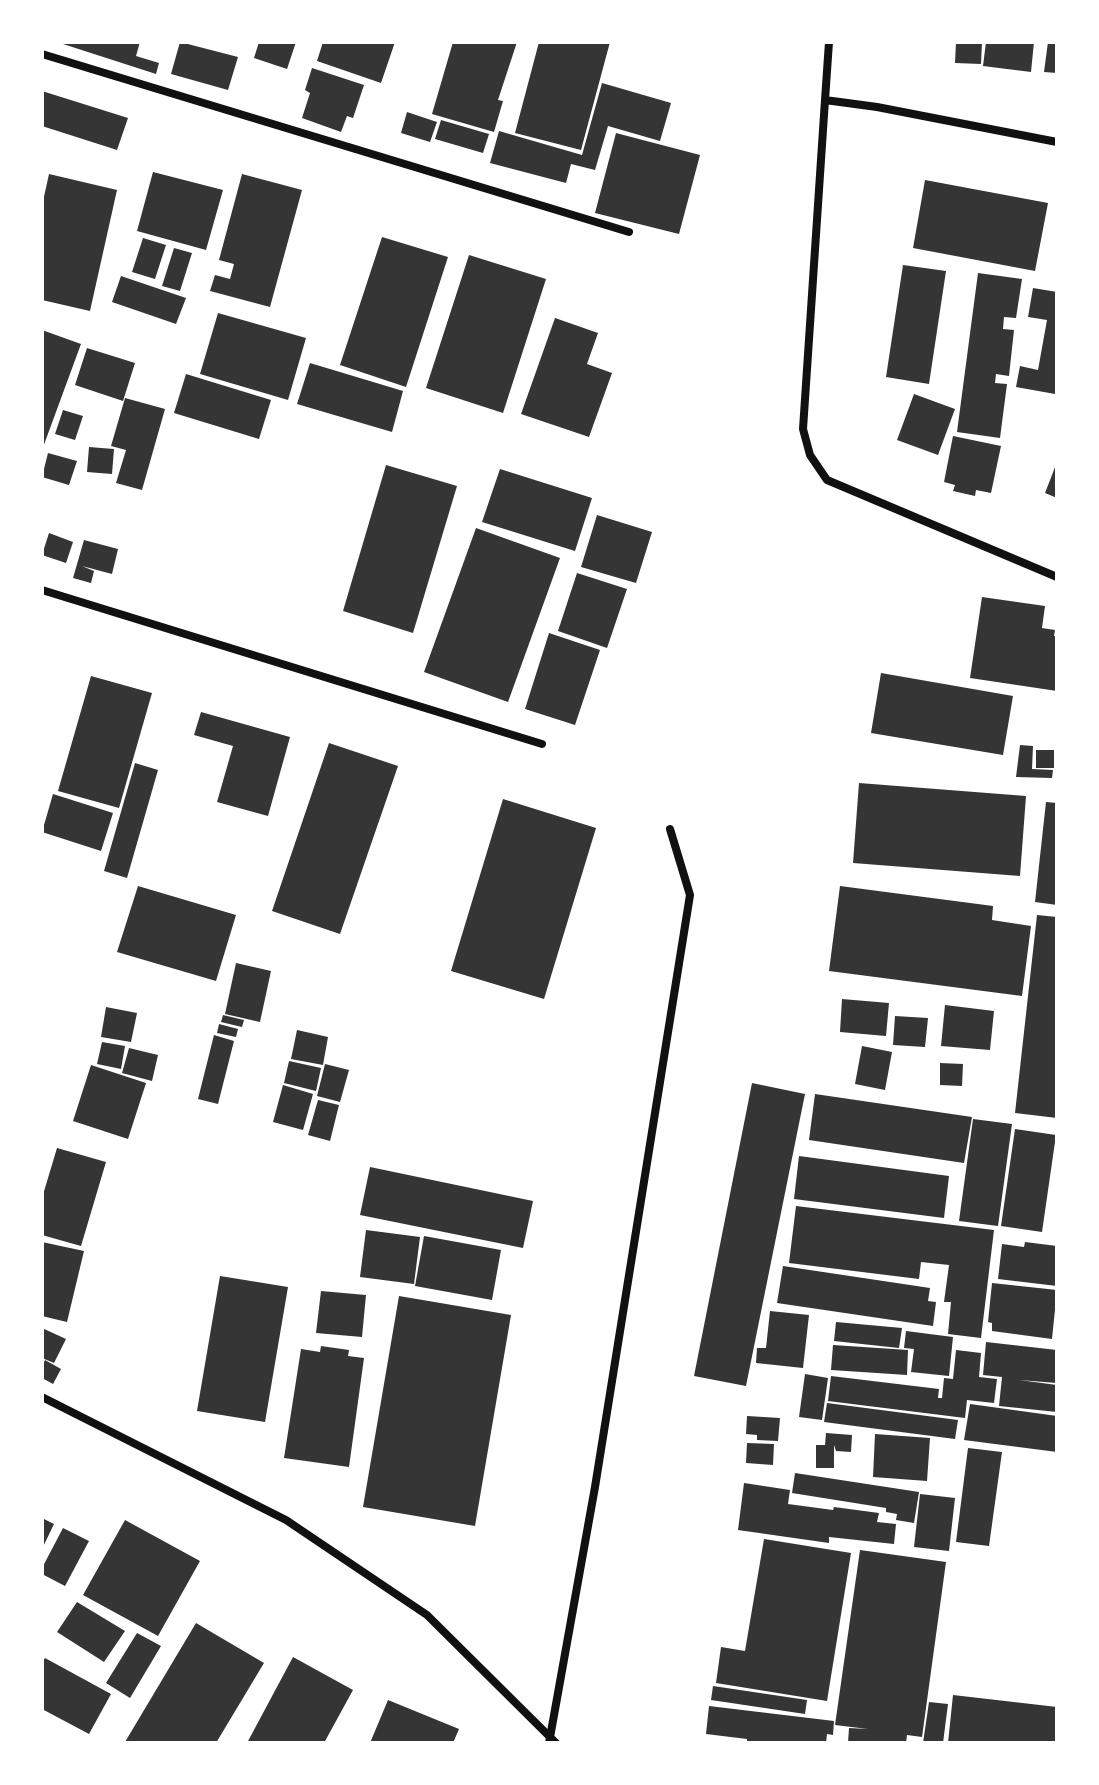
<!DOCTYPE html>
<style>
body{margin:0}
#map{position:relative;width:1099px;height:1785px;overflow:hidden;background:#fff;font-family:"Noto Serif",serif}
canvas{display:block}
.frame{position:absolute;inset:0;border:44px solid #fff;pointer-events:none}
</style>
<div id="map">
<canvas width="1099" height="1785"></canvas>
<div class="frame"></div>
</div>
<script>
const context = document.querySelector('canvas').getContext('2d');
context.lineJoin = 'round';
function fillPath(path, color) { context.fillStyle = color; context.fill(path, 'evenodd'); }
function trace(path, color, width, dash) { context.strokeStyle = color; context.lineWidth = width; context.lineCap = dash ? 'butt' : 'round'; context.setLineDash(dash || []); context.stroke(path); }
const building = new Path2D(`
 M 64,42 L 140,42 L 136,56 L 159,63 L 156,74 L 63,44 Z
 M 180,42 L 238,57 L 228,90 L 171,74 Z
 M 259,42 L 296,42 L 287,69 L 254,58 Z
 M 323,42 L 395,42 L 381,83 L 317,61 Z
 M 453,42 L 517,42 L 498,100 L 503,101 L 494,132 L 432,114 Z
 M 539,42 L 610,42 L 581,150 L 515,133 Z
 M 956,42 L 982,42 L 981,64 L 955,63 Z
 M 986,42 L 1034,42 L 1031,72 L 983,66 Z
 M 1048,42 L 1057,42 L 1057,73 L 1044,72 Z
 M 312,68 L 364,85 L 353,118 L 347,116 L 341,132 L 302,118 L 310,93 L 305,90 Z
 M 602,83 L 671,103 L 660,141 L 608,126 L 595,170 L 571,164 L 566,183 L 490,163 L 499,131 L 582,155 Z
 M 42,91 L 128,118 L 117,150 L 42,126 Z
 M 407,112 L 437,122 L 430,142 L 401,133 Z
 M 441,120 L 489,134 L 483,153 L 435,139 Z
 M 616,133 L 700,155 L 679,234 L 595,213 Z
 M 153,172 L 223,190 L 206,250 L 137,231 Z
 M 49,174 L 117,190 L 90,311 L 42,300 L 42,206 Z
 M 242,174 L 302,190 L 270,307 L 210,291 L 215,275 L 230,279 L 234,264 L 219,260 Z
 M 925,180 L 1048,203 L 1035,271 L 913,248 Z
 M 382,237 L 448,257 L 406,387 L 340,365 Z
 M 143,238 L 166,245 L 155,279 L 132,272 Z
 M 174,248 L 192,253 L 180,291 L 162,286 Z
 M 469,255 L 546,279 L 503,413 L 426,388 Z
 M 903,265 L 946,271 L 929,384 L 886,377 Z
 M 978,273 L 1022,279 L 1016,318 L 1004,317 L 1003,329 L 1014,330 L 1009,376 L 996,374 L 995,383 L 1007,384 L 1000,438 L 957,432 Z
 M 121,276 L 186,298 L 176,324 L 112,302 Z
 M 1033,288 L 1057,292 L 1057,380 L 1055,394 L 1016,387 L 1020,366 L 1038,370 L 1047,320 L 1028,317 Z
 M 218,313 L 306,338 L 288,400 L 200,374 Z
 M 555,318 L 598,333 L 587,364 L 612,373 L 589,437 L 521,414 Z
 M 42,330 L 81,344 L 42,450 Z
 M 87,348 L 135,363 L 123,401 L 75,385 Z
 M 310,363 L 403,391 L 392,432 L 297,404 Z
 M 186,374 L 271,400 L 259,439 L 174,413 Z
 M 914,394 L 955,409 L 938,455 L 897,440 Z
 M 125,398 L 165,409 L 142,490 L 116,483 L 126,450 L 111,446 Z
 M 63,410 L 83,416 L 75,440 L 55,434 Z
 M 953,436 L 1001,446 L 991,493 L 976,490 L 975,496 L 953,491 L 955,485 L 944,482 Z
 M 89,447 L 114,449 L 112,474 L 87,472 Z
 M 48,453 L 77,461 L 69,485 L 42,477 Z
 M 1057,462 L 1057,498 L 1045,493 Z
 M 386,465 L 457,486 L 413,633 L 343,611 Z
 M 500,469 L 592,498 L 575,551 L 482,522 Z
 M 597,515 L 652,532 L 636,583 L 581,567 Z
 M 476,528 L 560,558 L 508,702 L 424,672 Z
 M 49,533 L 73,542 L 66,563 L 42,555 Z
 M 84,540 L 118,549 L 112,574 L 82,566 L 94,571 L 91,583 L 73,578 Z
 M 577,573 L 627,589 L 607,648 L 558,631 Z
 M 982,597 L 1045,606 L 1042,628 L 1055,630 L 1054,636 L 1057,636 L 1057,691 L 970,678 Z
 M 549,633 L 600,650 L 575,725 L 525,709 Z
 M 881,673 L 1013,696 L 1003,755 L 871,733 Z
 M 91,676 L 152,693 L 119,808 L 58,791 Z
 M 201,712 L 290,737 L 268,816 L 217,802 L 233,746 L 194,735 Z
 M 329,743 L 398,766 L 340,934 L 272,911 Z
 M 1020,745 L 1033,746 L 1032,769 L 1053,770 L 1052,778 L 1016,777 Z
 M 1036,750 L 1054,750 L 1054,768 L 1036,768 Z
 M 135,763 L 158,770 L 127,878 L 104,871 Z
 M 859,783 L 1026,796 L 1020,876 L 853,863 Z
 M 53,794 L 113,813 L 101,851 L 42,832 Z
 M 503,799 L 596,828 L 544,999 L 451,971 Z
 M 1046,802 L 1057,803 L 1057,905 L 1035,902 Z
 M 138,886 L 236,915 L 216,981 L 117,952 Z
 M 840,886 L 993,906 L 992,920 L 1031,926 L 1022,996 L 829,971 Z
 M 1037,915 L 1057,917 L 1057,1118 L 1015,1113 Z
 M 236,963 L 271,971 L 260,1022 L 225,1014 Z
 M 842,999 L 889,1003 L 886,1036 L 840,1032 Z
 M 945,1005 L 994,1011 L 990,1050 L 941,1046 Z
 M 106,1007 L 137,1013 L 131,1042 L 101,1037 Z
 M 223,1015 L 244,1020 L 242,1027 L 221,1022 Z
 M 895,1016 L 928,1018 L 925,1047 L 893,1045 Z
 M 219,1024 L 238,1029 L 236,1037 L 217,1033 Z
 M 297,1030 L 328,1037 L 323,1065 L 291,1059 Z
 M 214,1035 L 234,1041 L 218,1104 L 198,1099 Z
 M 102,1042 L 125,1046 L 121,1069 L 97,1064 Z
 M 862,1046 L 892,1052 L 885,1090 L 855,1084 Z
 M 129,1048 L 158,1055 L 152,1081 L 122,1073 Z
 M 289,1061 L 321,1068 L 316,1091 L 284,1083 Z
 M 940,1063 L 963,1064 L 962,1086 L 940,1085 Z
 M 325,1064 L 349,1070 L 340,1102 L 317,1096 Z
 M 91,1065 L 146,1083 L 128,1139 L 73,1121 Z
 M 752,1083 L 805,1094 L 746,1386 L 694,1376 Z
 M 283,1085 L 313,1094 L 303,1130 L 273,1122 Z
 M 815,1094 L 972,1117 L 964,1163 L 809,1140 Z
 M 318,1100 L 339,1105 L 330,1141 L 308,1135 Z
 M 973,1119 L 1012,1124 L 998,1226 L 959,1221 Z
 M 1015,1129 L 1056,1135 L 1042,1232 L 1001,1226 Z
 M 57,1148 L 106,1162 L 81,1246 L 42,1235 L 42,1198 Z
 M 799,1156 L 949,1176 L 944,1218 L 794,1199 Z
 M 370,1167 L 533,1201 L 523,1248 L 360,1215 Z
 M 796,1206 L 994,1230 L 981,1338 L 948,1334 L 951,1302 L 944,1302 L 949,1265 L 921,1262 L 919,1279 L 789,1263 Z
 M 366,1230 L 420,1237 L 414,1284 L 360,1277 Z
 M 424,1236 L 501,1250 L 492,1300 L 415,1286 Z
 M 42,1242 L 84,1251 L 67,1322 L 42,1316 Z
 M 1025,1242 L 1057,1246 L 1057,1286 L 998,1279 L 1002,1244 L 1024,1247 Z
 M 783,1266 L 930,1288 L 928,1301 L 936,1302 L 933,1326 L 777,1303 Z
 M 220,1276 L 288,1287 L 265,1422 L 197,1411 Z
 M 992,1283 L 1057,1290 L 1052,1339 L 992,1331 L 992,1323 L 988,1322 Z
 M 321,1291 L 366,1295 L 362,1337 L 316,1333 Z
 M 399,1296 L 511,1315 L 475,1526 L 363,1507 Z
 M 770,1311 L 809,1315 L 803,1368 L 756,1363 L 757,1348 L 766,1348 Z
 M 836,1322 L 902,1328 L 899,1348 L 834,1341 Z
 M 42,1328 L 66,1339 L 54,1363 L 42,1358 Z
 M 906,1331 L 953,1337 L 949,1376 L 911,1372 L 914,1349 L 904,1348 Z
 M 986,1342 L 1057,1350 L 1057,1383 L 1019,1380 L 1057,1385 L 1057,1412 L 999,1406 L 1002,1377 L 983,1375 Z
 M 833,1345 L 908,1350 L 907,1375 L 831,1370 Z
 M 321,1346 L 349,1350 L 348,1356 L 364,1358 L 349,1467 L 284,1458 L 301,1349 L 320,1352 Z
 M 956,1350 L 981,1353 L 979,1377 L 997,1379 L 994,1403 L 967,1400 L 965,1418 L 828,1401 L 831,1376 L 939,1389 L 938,1398 L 942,1398 L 944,1378 L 953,1379 Z
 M 45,1360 L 61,1369 L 53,1384 L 42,1378 L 42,1366 Z
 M 805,1374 L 828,1378 L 822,1420 L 799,1417 Z
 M 827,1403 L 958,1420 L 955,1439 L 824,1422 Z
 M 970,1404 L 1057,1416 L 1057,1452 L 964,1440 Z
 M 747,1416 L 780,1418 L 778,1441 L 757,1440 L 757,1435 L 746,1434 Z
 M 826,1433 L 852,1435 L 851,1452 L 836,1451 L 834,1445 L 834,1468 L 816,1468 L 816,1445 L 825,1445 Z
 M 875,1434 L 930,1438 L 927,1481 L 873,1477 Z
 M 747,1443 L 774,1444 L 773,1465 L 746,1463 Z
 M 968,1448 L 1002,1452 L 989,1546 L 956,1542 Z
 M 795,1473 L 919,1492 L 914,1523 L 896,1520 L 897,1514 L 886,1512 L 886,1508 L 792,1493 Z
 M 744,1483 L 790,1490 L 788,1504 L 833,1510 L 834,1507 L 879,1513 L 877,1522 L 896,1524 L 894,1544 L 829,1537 L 829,1543 L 738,1530 Z
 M 920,1494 L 955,1498 L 949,1551 L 914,1547 Z
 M 42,1518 L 54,1524 L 42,1549 Z
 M 125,1520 L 200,1561 L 158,1636 L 83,1595 Z
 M 63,1528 L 89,1541 L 65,1586 L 42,1574 L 42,1568 Z
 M 764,1539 L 851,1553 L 827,1701 L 716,1683 L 721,1647 L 745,1651 Z
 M 860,1550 L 946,1562 L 922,1737 L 907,1735 L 906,1743 L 848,1743 L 849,1728 L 868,1729 L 835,1725 Z
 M 77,1602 L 125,1631 L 104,1662 L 57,1632 Z
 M 196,1623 L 264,1663 L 216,1743 L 125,1742 Z
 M 137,1633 L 161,1646 L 130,1698 L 106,1683 Z
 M 293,1657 L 353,1690 L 324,1743 L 247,1743 Z
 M 45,1658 L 111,1694 L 89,1734 L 42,1709 L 42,1663 Z
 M 713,1686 L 807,1700 L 805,1714 L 711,1700 Z
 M 953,1695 L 1057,1707 L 1057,1743 L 948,1743 Z
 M 388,1700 L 459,1729 L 453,1743 L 370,1743 Z
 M 929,1702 L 948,1704 L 943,1743 L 923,1743 Z
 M 709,1706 L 834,1721 L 833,1735 L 827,1734 L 826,1743 L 747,1743 L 747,1739 L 706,1734 Z`);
const minor = new Path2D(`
 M 829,42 L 825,100 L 877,107 L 1057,142
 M 42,54 L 629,232
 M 825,100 L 803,429 L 810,455 L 827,480 L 1057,577
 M 42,590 L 542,744
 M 42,1397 L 286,1520 L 427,1615 L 556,1743
 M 549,1743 L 595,1487 L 690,895 L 670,829`);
fillPath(building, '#353535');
trace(minor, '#111', 8);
</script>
